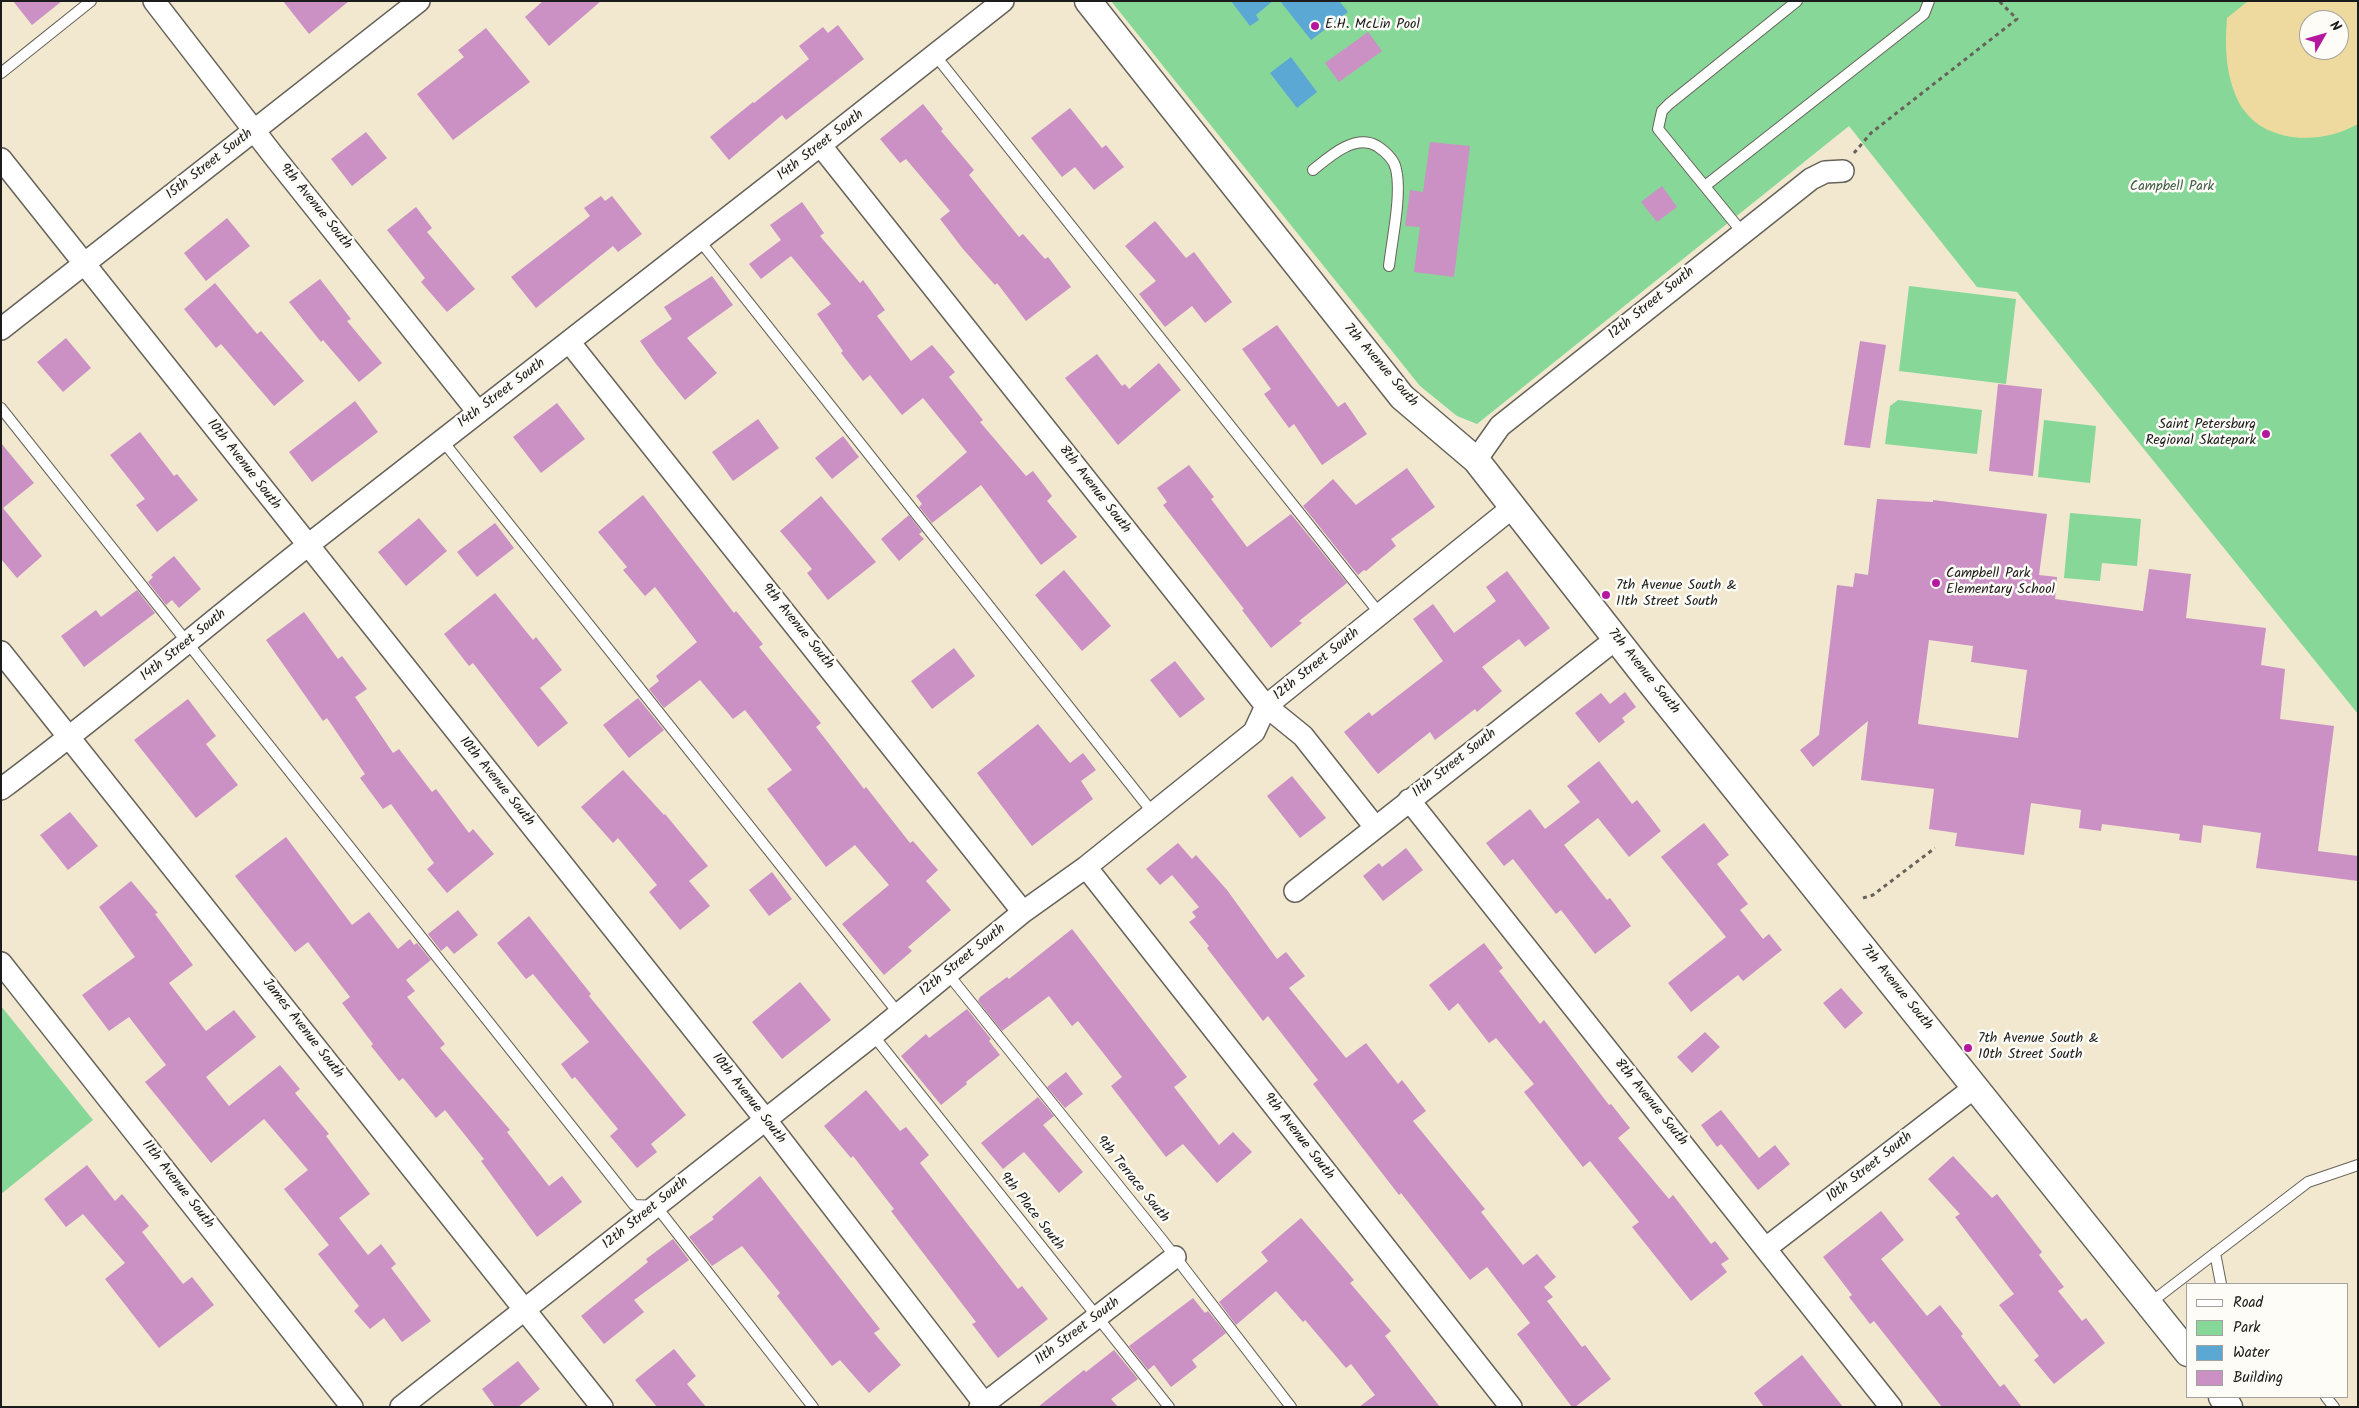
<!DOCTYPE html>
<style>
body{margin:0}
#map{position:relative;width:2359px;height:1408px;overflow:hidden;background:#f1e8cf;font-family:Kalam,sans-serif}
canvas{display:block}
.frame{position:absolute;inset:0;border:2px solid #1c1c1c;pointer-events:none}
.legend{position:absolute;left:2186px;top:1283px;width:162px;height:115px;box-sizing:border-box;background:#fdfcf7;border:1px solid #a3a29f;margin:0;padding:6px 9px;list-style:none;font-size:15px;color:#1c1c1c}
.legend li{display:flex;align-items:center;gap:10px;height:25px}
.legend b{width:25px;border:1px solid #a3a29f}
.north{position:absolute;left:2299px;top:10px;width:50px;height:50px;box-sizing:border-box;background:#fdfcf7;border:1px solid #a3a29f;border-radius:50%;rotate:52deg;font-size:14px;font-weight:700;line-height:20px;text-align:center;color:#1c1c1c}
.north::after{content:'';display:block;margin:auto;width:18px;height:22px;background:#b5179e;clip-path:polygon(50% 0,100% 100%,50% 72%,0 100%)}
</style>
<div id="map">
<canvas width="2359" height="1408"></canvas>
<div class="frame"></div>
<ul class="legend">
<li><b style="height:6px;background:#fff"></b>Road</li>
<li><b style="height:14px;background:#86d798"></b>Park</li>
<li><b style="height:14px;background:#5ca8d5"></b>Water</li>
<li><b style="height:14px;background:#cb90c4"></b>Building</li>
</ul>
<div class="north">N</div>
</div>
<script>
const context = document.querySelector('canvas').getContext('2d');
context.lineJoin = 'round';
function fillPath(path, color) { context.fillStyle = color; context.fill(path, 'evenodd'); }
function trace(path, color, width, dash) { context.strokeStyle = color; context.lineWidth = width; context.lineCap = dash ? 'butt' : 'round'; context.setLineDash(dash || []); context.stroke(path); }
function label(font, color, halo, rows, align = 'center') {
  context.font = font + ' Kalam,sans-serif'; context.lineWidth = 5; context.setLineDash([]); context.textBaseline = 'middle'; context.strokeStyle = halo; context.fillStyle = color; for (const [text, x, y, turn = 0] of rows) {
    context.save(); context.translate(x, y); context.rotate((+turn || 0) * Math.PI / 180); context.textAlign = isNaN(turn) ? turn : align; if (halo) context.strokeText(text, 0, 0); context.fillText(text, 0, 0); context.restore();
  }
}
const green = new Path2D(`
 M 1111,1 L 2358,1 L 2358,714 L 2017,292 L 1977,287 L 1849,126 L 1477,424 L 1457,416 L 1420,386 ZM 2309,20 L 2339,20 L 2339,50 L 2309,50 Z
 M 1909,286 L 2016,299 L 2006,384 L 1899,371 Z
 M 1898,400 L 1982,410 L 1977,454 L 1885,444 L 1890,406 Z
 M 2044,420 L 2096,426 L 2090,483 L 2038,477 Z
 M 2070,513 L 2141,519 L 2137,566 L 2102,563 L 2100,581 L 2064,578 Z
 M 1,1006 L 93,1120 L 1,1194 Z`);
const sand = new Path2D(`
 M 2248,1 L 2358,1 L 2358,124 C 2318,147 2254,144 2235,94 C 2225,68 2225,45 2227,18 ZM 2309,20 L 2339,20 L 2339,50 L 2309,50 Z`);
const water = new Path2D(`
 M 1231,1 L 1273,1 L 1256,15 L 1259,20 L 1250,26 Z
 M 1280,1 L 1339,1 L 1348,12 L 1311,40 Z
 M 1291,57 L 1317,92 L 1297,108 L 1270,73 Z`);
const building = new Path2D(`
 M 13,1 L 62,1 L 32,25 Z
 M 283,1 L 349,1 L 309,34 Z
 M 543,1 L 601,1 L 549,46 L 525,17 Z
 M 838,25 L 864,59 L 786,120 L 782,115 L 729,160 L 710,137 L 753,102 L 754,103 L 809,59 L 799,46 L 823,27 L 828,33 Z
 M 486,28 L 530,82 L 453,140 L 417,94 L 464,57 L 458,50 Z
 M 1368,32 L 1382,51 L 1339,82 L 1325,63 Z
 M 923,104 L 943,129 L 941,131 L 974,170 L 969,175 L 1019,237 L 1023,234 L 1045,259 L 1048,257 L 1071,287 L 1026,321 L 997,283 L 995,285 L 963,249 L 940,219 L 950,211 L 906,159 L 900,163 L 880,139 Z
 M 1070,108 L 1102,148 L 1106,145 L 1124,167 L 1094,190 L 1075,167 L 1062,177 L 1031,138 Z
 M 366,132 L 387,158 L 352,186 L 331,159 Z
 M 1430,142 L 1470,146 L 1454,277 L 1414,272 L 1420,227 L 1405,226 L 1410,190 L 1423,192 Z
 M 1662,186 L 1677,207 L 1657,222 L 1641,202 Z
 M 601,196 L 605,201 L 612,196 L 642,234 L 618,252 L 613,246 L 536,308 L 511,277 L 590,216 L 584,208 Z
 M 802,202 L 824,233 L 820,236 L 860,283 L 863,280 L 885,310 L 877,316 L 911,361 L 932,345 L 955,372 L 949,377 L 983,420 L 980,422 L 1026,476 L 1033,471 L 1052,496 L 1047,501 L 1077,537 L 1041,565 L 981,485 L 932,523 L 919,507 L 922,504 L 916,496 L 967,452 L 923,398 L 902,415 L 870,375 L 863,381 L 841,353 L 843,351 L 817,314 L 831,304 L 791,256 L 761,279 L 749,264 L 781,240 L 770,225 Z
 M 416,207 L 432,228 L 427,232 L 475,289 L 447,312 L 421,282 L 425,278 L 387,230 Z
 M 227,218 L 250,246 L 206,281 L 184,253 Z
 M 1155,221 L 1186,258 L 1194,252 L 1232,302 L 1205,323 L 1192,306 L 1165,327 L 1139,294 L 1156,281 L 1125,246 Z
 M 712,276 L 733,305 L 687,338 L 717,373 L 685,400 L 656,364 L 640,341 L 672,319 L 664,307 Z
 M 320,279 L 351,319 L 347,321 L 382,363 L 359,382 L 323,340 L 321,342 L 289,302 Z
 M 215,283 L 257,334 L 261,331 L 304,381 L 274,406 L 221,344 L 216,348 L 184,309 Z
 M 1277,325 L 1338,407 L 1345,402 L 1367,434 L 1322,465 L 1294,424 L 1289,428 L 1264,394 L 1271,389 L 1242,349 Z
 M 66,338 L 91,368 L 63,392 L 37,362 Z
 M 1860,341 L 1886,345 L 1870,448 L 1844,445 Z
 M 1097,354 L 1122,386 L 1125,384 L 1129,389 L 1159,363 L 1181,390 L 1118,445 L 1065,378 Z
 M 1998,384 L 2042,389 L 2033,476 L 1989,471 Z
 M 355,401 L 378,432 L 312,482 L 289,452 Z
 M 557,403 L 585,439 L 541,473 L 513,437 Z
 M 758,419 L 779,448 L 733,481 L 712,452 Z
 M 140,432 L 174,476 L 177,474 L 198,500 L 157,532 L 136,505 L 145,499 L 110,455 Z
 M 843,436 L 859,457 L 832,479 L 815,458 Z
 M 1,443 L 34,483 L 3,508 L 42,556 L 17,578 L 1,559 Z
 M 1189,465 L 1214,497 L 1211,499 L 1247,547 L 1291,514 L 1347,583 L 1299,621 L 1302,623 L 1271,648 L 1242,610 L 1244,609 L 1163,505 L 1167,502 L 1157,488 Z
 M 1407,468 L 1435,507 L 1391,539 L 1396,546 L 1366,571 L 1364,570 L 1358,575 L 1303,506 L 1333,479 L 1356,505 Z
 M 643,495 L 734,613 L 736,611 L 763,644 L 759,647 L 821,723 L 816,727 L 864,789 L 866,787 L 910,843 L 913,841 L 938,870 L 926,881 L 951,910 L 908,947 L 912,951 L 884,975 L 842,924 L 889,885 L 855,845 L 826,867 L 767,789 L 792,770 L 745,710 L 733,719 L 700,680 L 664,708 L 649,689 L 659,681 L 656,676 L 697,642 L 655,587 L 645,596 L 623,570 L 627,567 L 598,532 Z
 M 821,496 L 876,562 L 828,600 L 807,573 L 812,569 L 780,531 Z
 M 1877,499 L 1933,502 L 1933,500 L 2047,514 L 2039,575 L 2057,577 L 2055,599 L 2143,611 L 2149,569 L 2191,574 L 2186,618 L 2266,628 L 2261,665 L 2285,669 L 2280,719 L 2334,726 L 2318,851 L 2358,856 L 2358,881 L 2256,868 L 2261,833 L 2203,825 L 2201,843 L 2179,840 L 2180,834 L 2102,824 L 2101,831 L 2079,828 L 2081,810 L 2031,803 L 2024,855 L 1955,846 L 1957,833 L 1929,829 L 1934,789 L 1861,780 L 1868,721 L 1813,767 L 1800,750 L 1819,735 L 1837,585 L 1853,587 L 1855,573 L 1868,575 ZM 1929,640 L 1973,646 L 1971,662 L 2027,670 L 2018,738 L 1918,724 Z
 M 909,515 L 922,532 L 919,534 L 924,539 L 899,561 L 881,539 Z
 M 419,518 L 447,551 L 406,586 L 378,552 Z
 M 495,523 L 514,548 L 477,577 L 457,552 Z
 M 174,556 L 201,589 L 179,608 L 172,600 L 166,605 L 148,582 L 153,577 L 151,575 Z
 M 1064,570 L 1111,626 L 1082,651 L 1035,595 Z
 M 1507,571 L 1550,628 L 1525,647 L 1519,639 L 1482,667 L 1502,691 L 1477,712 L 1475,709 L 1435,740 L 1430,732 L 1378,774 L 1344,732 L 1369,712 L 1372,716 L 1443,661 L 1413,619 L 1433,604 L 1454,633 L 1496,601 L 1486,587 Z
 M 137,590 L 155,613 L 84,667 L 61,636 L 96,610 L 101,617 Z
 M 495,593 L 533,640 L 536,637 L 562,670 L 540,688 L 568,723 L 538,747 L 473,663 L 469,666 L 444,634 Z
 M 304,612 L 338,659 L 342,656 L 367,689 L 355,697 L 393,753 L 399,749 L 432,792 L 436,789 L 469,833 L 473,829 L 494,854 L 447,893 L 427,869 L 434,863 L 391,804 L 383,809 L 360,778 L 365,774 L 327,718 L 323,721 L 266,640 Z
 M 954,648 L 975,676 L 932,709 L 911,681 Z
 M 1175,661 L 1205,699 L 1180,718 L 1150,680 Z
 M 1625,692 L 1636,707 L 1622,718 L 1625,722 L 1599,743 L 1575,713 L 1601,693 L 1610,704 Z
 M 638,698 L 664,730 L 629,758 L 603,725 Z
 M 188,699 L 216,736 L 206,744 L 238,785 L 196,818 L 134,740 Z
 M 1038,724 L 1070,763 L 1083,753 L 1096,770 L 1081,781 L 1093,799 L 1032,846 L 977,773 Z
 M 1599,761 L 1632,804 L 1637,800 L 1661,831 L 1629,857 L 1598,818 L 1564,845 L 1607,900 L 1610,898 L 1631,926 L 1595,954 L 1561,910 L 1556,914 L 1513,859 L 1504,866 L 1486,843 L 1530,809 L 1545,829 L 1580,802 L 1567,786 Z
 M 623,770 L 664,815 L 665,814 L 708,866 L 689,881 L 710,906 L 680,930 L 649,892 L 657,885 L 618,838 L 613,843 L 581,807 Z
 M 1292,776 L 1326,818 L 1300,838 L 1267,796 Z
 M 70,812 L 98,846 L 68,870 L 40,835 Z
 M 1704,823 L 1729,855 L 1717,864 L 1748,904 L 1740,910 L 1763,939 L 1769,934 L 1782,950 L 1743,981 L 1738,975 L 1691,1012 L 1668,983 L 1726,937 L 1661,857 Z
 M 286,837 L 352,925 L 369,912 L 398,949 L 410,939 L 414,945 L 417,943 L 431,960 L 406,980 L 415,991 L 407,997 L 445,1044 L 440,1048 L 510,1130 L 507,1132 L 549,1186 L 562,1176 L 582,1202 L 537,1237 L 481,1161 L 484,1159 L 445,1110 L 436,1118 L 403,1078 L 399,1081 L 371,1046 L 373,1044 L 342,1003 L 350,997 L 308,942 L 295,952 L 235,876 Z
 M 1178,843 L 1192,859 L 1196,855 L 1227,890 L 1277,959 L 1286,952 L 1305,976 L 1289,988 L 1346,1058 L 1366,1043 L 1398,1084 L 1402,1080 L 1426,1111 L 1413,1121 L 1485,1209 L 1481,1212 L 1523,1265 L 1537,1254 L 1556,1277 L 1544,1287 L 1553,1297 L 1547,1301 L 1582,1347 L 1585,1345 L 1611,1379 L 1575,1407 L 1572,1407 L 1517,1334 L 1530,1323 L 1487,1267 L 1470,1280 L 1401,1193 L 1399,1195 L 1313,1084 L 1318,1080 L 1268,1016 L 1263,1021 L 1207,948 L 1209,946 L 1189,922 L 1196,917 L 1192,912 L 1199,907 L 1172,875 L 1160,885 L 1146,869 Z
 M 1406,848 L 1423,870 L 1383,901 L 1363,876 L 1379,863 L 1382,867 Z
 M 772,872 L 792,899 L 769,916 L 749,890 Z
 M 131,881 L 158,913 L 155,914 L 193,965 L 169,983 L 206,1031 L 234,1010 L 256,1037 L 206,1077 L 229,1106 L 280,1065 L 300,1089 L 295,1093 L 329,1134 L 326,1136 L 370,1194 L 339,1218 L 368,1255 L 381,1244 L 396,1264 L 391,1268 L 431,1321 L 402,1342 L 384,1318 L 370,1329 L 354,1311 L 359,1306 L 318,1254 L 329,1245 L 284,1189 L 308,1170 L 264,1119 L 211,1163 L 145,1082 L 166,1065 L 129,1017 L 109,1031 L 82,995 L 135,957 L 99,907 Z
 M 458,910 L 478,935 L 454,954 L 447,946 L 441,951 L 428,934 Z
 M 529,916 L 591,994 L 589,996 L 686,1115 L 651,1144 L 657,1152 L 637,1168 L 610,1136 L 618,1129 L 575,1077 L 572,1079 L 561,1064 L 589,1042 L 533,974 L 526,979 L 497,943 Z
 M 1072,929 L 1187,1077 L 1174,1087 L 1219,1145 L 1233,1132 L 1252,1152 L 1217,1183 L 1183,1144 L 1166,1157 L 1111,1086 L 1122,1077 L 1078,1021 L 1072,1026 L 1049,996 L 1002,1031 L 978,1001 L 980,997 L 1007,977 L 1009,979 Z
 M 1484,943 L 1503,968 L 1499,971 L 1540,1024 L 1544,1020 L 1609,1105 L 1611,1104 L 1630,1128 L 1618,1138 L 1669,1199 L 1673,1195 L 1711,1244 L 1715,1241 L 1729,1259 L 1721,1264 L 1727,1272 L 1691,1301 L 1632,1227 L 1639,1222 L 1590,1161 L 1583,1167 L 1524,1092 L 1534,1084 L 1496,1038 L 1489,1043 L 1458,1003 L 1449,1011 L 1429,985 Z
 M 800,982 L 831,1020 L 782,1059 L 752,1022 Z
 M 1841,988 L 1863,1013 L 1845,1029 L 1823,1003 Z
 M 967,1009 L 991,1039 L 989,1041 L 1000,1055 L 966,1082 L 967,1084 L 941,1105 L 901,1056 L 926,1034 L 929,1038 Z
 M 1705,1032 L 1720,1047 L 1692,1073 L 1677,1057 Z
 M 1066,1072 L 1083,1094 L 1065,1108 L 1047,1087 Z
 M 866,1090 L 900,1131 L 906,1127 L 929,1155 L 920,1163 L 1018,1289 L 1022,1286 L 1048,1319 L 998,1358 L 972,1324 L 976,1322 L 891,1211 L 894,1209 L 853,1156 L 851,1158 L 824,1126 Z
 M 1038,1097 L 1054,1116 L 1043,1125 L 1083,1172 L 1059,1193 L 1024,1152 L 1003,1169 L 981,1143 Z
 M 1721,1110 L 1759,1158 L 1775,1145 L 1790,1164 L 1758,1190 L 1721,1144 L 1717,1147 L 1701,1125 Z
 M 1953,1156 L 1992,1198 L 1997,1194 L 2042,1252 L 2039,1255 L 2064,1287 L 2058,1291 L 2082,1321 L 2086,1318 L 2105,1343 L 2054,1384 L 2034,1360 L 2039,1356 L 1999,1305 L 2014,1294 L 1955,1217 L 1960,1214 L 1928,1179 Z
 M 87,1165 L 115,1201 L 122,1194 L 149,1226 L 142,1232 L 183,1284 L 192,1277 L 214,1305 L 159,1348 L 105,1279 L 125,1263 L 83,1214 L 66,1227 L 44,1199 Z
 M 760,1176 L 880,1329 L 874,1333 L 901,1365 L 869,1393 L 840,1360 L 832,1366 L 777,1296 L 780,1293 L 742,1246 L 712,1266 L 689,1237 L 714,1219 L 712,1217 Z
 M 1881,1211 L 1904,1240 L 1881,1259 L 1927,1316 L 1940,1305 L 1963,1334 L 1961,1336 L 2000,1387 L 2004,1384 L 2022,1407 L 1942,1407 L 1874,1321 L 1870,1324 L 1849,1297 L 1852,1295 L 1823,1257 Z
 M 1301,1218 L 1354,1280 L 1350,1283 L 1391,1331 L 1385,1336 L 1440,1407 L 1359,1407 L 1375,1395 L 1351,1364 L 1346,1368 L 1305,1320 L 1303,1322 L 1276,1291 L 1236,1325 L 1219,1302 L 1268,1261 L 1261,1252 Z
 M 673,1239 L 689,1260 L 634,1300 L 644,1312 L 604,1344 L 581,1316 L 648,1262 L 646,1259 Z
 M 1193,1298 L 1205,1313 L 1208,1311 L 1226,1333 L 1192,1360 L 1197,1367 L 1171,1387 L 1154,1365 L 1148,1370 L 1129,1346 Z
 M 674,1349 L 696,1376 L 687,1384 L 706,1407 L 657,1407 L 635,1380 Z
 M 1114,1350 L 1138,1379 L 1111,1399 L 1118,1407 L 1038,1407 L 1084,1370 L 1086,1372 Z
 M 1802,1355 L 1843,1407 L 1764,1407 L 1754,1393 Z
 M 518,1361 L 540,1389 L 518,1407 L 495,1407 L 482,1389 Z`);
const path = new Path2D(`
 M 1854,153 L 1871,133 L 2017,19 L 1999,1
 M 1863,898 L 1873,895 L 1935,848`);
const service = new Path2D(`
 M 935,55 L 1380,614
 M 1,73 L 91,1
 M 1313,170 C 1329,157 1355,133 1377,146 C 1386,152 1394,159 1396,169 C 1402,195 1392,239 1389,266
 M 1705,186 L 1924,14 L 1929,1
 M 1742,232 L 1658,129 L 1662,111 L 1669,104 L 1797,1
 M 700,241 L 1153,813
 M 1,408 L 634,1205 L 656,1206 L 813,1407
 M 442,440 L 899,1014
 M 948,974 L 1163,1241 L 1291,1407
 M 873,1035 L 1169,1407
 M 2215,1253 L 2221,1284
 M 2150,1303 L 2308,1182 L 2358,1165
 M 2326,1397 L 2334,1407`);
const minor = new Path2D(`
 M 154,1 L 273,155 L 478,412
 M 821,146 L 1266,706 L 1303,736 L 1375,827
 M 1,159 L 765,1119 L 987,1407
 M 1,329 L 419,1
 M 570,343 L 1023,912
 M 1476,460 L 1500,426 L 1811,179 L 1825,172 L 1843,171
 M 1,652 L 602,1407
 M 1,789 C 107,710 208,624 312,542 C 543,362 774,183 1003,1
 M 1409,800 L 1891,1407
 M 1086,867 L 1511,1407
 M 1295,891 L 1616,639
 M 1,963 L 352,1407
 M 1766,1248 L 1975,1087
 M 401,1407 L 873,1035 L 1023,912 L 1086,867 L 1254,732 L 1266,706 L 1513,507
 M 980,1407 L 1175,1257`);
const tertiary = new Path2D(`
 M 1088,1 L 1402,397 L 1476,460 L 1646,677 L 2188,1353
 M 2222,1397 L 2229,1407`);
const markers = [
 [1315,26,5,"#b5179e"],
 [2266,434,5,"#b5179e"],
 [1936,583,5,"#b5179e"],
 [1606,595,5,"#b5179e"],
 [1968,1048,5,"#b5179e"]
];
const poiNames = [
 ["E.H. McLin Pool",1325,26],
 ["Saint Petersburg",2256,426,"right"],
 ["Regional Skatepark",2256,442,"right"],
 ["Campbell Park",1946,575],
 ["Elementary School",1946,591],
 ["7th Avenue South &",1616,587],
 ["11th Street South",1616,603],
 ["7th Avenue South &",1978,1040],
 ["10th Street South",1978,1056]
];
const streetNames = [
 ["14th Street South",821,146,-38],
 ["15th Street South",210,165,-38],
 ["9th Avenue South",315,207,51],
 ["12th Street South",1652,304,-39],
 ["7th Avenue South",1380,366,49],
 ["14th Street South",502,394,-37],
 ["10th Avenue South",243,465,52],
 ["8th Avenue South",1094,490,52],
 ["9th Avenue South",797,627,51],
 ["14th Street South",184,646,-39],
 ["12th Street South",1317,665,-39],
 ["7th Avenue South",1643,672,51],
 ["11th Street South",1455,764,-38],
 ["10th Avenue South",496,782,51],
 ["12th Street South",963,961,-39],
 ["7th Avenue South",1896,988,51],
 ["James Avenue South",302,1029,52],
 ["10th Avenue South",748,1099,52],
 ["8th Avenue South",1650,1103,51],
 ["9th Avenue South",1298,1137,52],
 ["10th Street South",1870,1168,-38],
 ["9th Terrace South",1132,1180,51],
 ["11th Avenue South",177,1185,52],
 ["9th Place South",1031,1212,52],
 ["12th Street South",646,1214,-39],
 ["11th Street South",1078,1332,-37]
];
const parkNames = [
 ["Campbell Park",2172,188]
];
fillPath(green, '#86d798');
fillPath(sand, '#eeda9e');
fillPath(water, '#5ca8d5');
fillPath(building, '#cb90c4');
trace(service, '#67635b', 12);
trace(minor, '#67635b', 24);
trace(tertiary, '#67635b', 29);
trace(path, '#67635b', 3, [4, 4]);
trace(service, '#fff', 10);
trace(minor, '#fff', 21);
trace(tertiary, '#fff', 26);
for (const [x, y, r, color] of markers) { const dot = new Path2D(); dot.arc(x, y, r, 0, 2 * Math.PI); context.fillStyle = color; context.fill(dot); trace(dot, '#fdfcf7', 2); }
label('14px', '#1c1c1c', '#fdfcf7', poiNames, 'left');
label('14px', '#1c1c1c', '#fdfcf7', streetNames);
label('14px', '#415d47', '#fdfcf7', parkNames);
</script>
